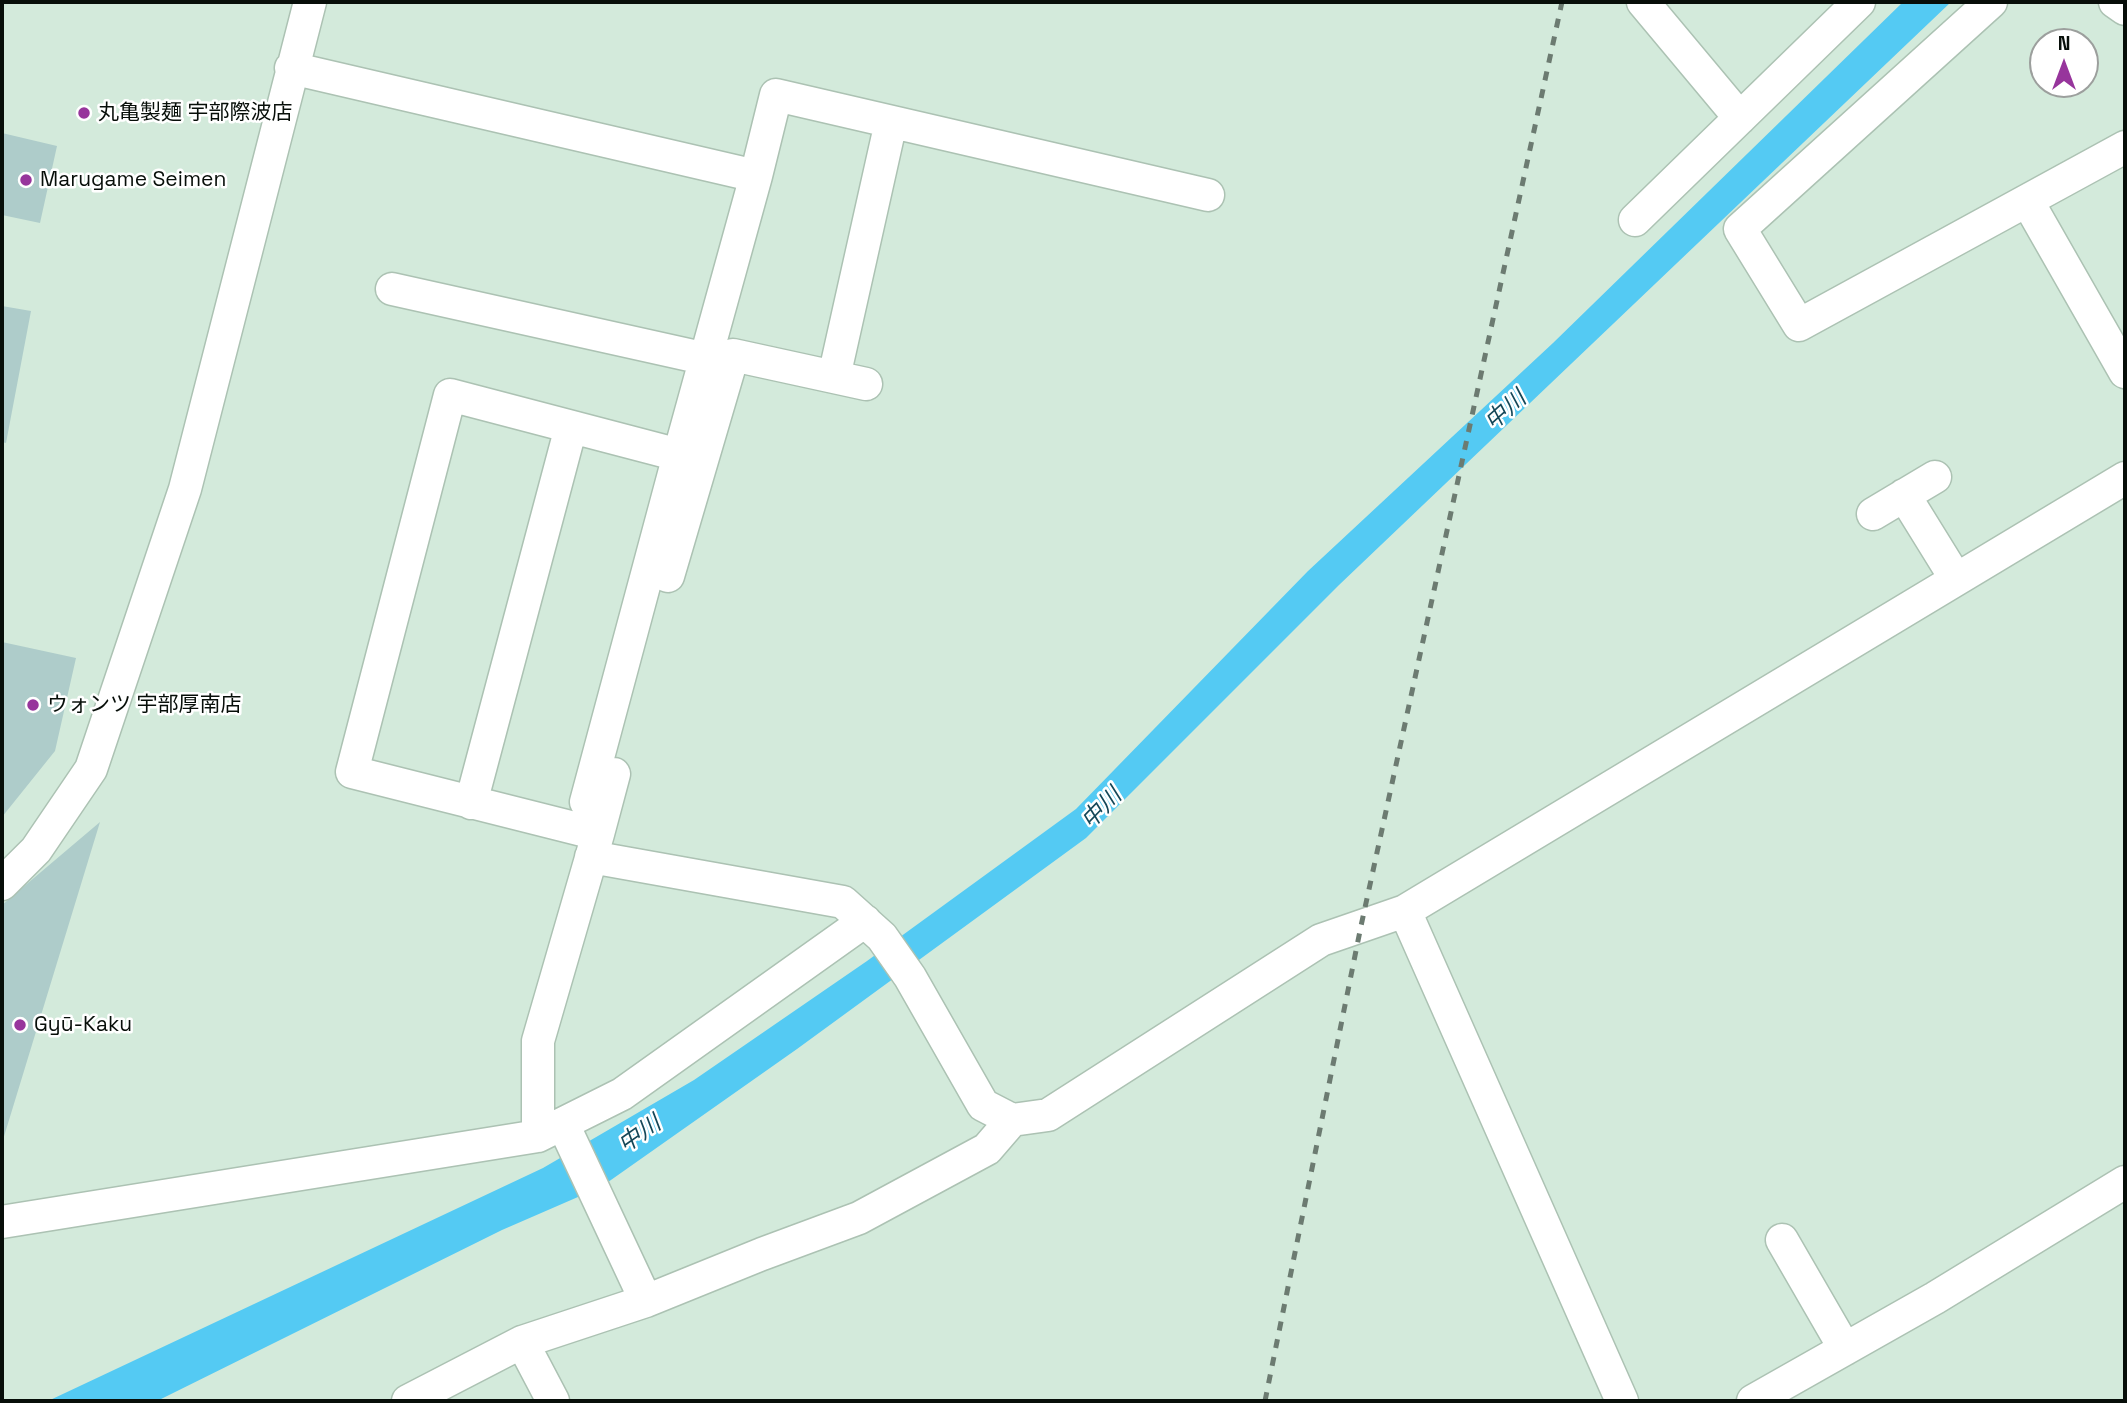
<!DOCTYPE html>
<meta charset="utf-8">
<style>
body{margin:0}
#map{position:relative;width:2127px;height:1403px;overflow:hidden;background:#d3eadb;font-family:"Space Grotesk",sans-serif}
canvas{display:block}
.frame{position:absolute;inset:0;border:4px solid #070e09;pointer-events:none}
.north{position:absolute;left:2029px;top:28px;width:70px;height:70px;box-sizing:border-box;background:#fff;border:2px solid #9c9f9d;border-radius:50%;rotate:0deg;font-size:19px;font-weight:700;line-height:28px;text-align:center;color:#070e09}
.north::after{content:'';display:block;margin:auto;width:24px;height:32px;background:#97359c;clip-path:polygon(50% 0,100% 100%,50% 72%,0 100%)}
</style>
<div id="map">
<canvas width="2127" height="1403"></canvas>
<div class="frame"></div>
<div class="north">N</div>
</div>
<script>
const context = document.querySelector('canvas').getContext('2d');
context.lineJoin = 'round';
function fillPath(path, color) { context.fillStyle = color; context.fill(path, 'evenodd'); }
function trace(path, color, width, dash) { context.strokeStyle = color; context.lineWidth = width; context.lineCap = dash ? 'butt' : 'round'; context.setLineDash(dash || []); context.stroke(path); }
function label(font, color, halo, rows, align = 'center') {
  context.font = font + ' "Space Grotesk","Noto Sans JP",sans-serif'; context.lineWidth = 5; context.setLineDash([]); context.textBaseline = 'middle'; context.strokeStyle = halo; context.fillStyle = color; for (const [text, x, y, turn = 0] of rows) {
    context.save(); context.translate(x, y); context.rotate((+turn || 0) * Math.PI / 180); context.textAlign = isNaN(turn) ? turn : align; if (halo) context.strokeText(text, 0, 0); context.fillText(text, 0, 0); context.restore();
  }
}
const water = new Path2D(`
 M 1903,2 L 1951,2 L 1339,585 L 1086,838 L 797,1049 L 601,1187 L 502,1230 L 157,1401 L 48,1401 L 543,1168 L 694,1080 L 867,961 L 1076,809 L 1308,571 L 1553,343 Z`);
const building = new Path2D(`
 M 2,133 L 57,146 L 40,223 L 2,215 Z
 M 2,306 L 31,311 L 6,443 L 2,442 Z
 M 2,642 L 76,658 L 55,751 L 2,817 Z
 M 100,822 L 2,1143 L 2,905 Z`);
const street = new Path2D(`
 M 1643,2 L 1740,118
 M 1991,2 L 1740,229 L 1799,325 L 2125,147
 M 2115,2 L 2125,9
 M 291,68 L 756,176
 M 2028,202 L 2125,372
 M 1635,220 L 1859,2
 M 392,289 L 707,359
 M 834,377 L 891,122
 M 1904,495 L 1956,579
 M 1873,514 L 1935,477
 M 668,576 L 733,355 L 866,384
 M 586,802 L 679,455 L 756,176 L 776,95 L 1208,195
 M 471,803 L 571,427
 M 598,834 L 352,772 L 450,395 L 679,455
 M 591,857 L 843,902 L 882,937 L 910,977 L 983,1105 L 1012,1120 L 1048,1115 L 1321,940 L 1405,911 L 2125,478
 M 2,884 L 36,850 L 91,769 L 185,489 L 310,2
 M 1405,911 L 1622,1401
 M 563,1124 L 646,1301
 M 538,1136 L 538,1041 L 598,834 L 614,774
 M 2,1222 L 538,1136 L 622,1094 L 865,921
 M 1782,1240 L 1845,1349
 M 522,1342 L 646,1301 L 762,1254 L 859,1218 L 987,1149 L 1012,1120
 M 408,1401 L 522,1342 L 553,1401
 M 1753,1401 L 1935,1298 L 2125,1182`);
const rail = new Path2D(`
 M 1265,1401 L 1361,926 L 1562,2`);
const markers = [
 [84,113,7,"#97359c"],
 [26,180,7,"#97359c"],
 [33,705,7,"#97359c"],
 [20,1025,7,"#97359c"]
];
const poiNames = [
 ["丸亀製麺 宇部際波店",98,113],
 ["Marugame Seimen",40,180],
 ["ウォンツ 宇部厚南店",47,705],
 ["Gyū-Kaku",34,1025]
];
const waterNames = [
 ["中川",1506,411,-42],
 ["中川",1102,809,-46],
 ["中川",640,1135,-35]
];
fillPath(water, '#54caf3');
fillPath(building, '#aeccca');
trace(street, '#acc2b3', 35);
trace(street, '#fff', 32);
trace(rail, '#6c7b71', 5, [9, 9]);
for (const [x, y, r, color] of markers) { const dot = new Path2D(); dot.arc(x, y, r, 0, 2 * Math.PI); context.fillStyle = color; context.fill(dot); trace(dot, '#fff', 2.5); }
label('21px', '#070e09', '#fff', poiNames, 'left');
label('italic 23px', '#144758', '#fff', waterNames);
</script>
